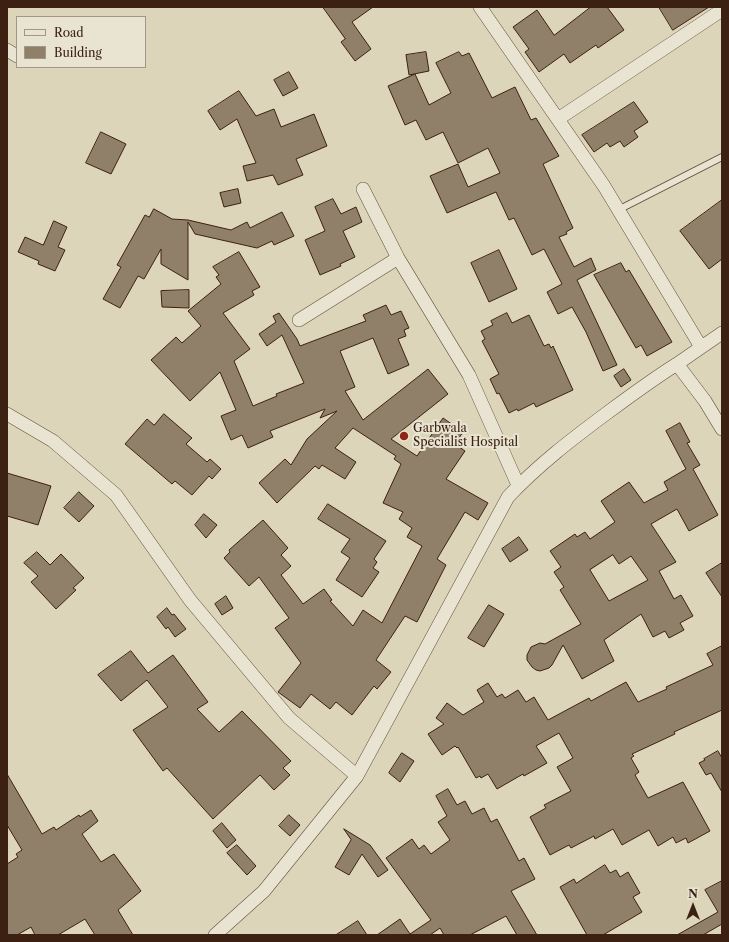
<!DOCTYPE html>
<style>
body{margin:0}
#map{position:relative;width:729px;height:942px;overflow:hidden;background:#ddd5b9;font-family:"Libre Caslon Text",serif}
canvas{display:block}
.frame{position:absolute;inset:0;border:8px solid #3c2113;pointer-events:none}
.legend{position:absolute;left:16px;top:16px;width:130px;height:52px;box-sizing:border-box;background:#e9e4d2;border:1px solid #a49686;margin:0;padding:5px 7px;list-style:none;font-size:12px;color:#3c2113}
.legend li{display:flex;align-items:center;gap:8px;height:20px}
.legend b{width:20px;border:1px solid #a49686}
.north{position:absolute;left:673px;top:886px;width:40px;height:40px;-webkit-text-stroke:3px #e9e4d2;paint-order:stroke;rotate:0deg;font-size:11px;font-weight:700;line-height:16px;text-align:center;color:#3c2113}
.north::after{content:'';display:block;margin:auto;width:14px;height:18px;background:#3c2113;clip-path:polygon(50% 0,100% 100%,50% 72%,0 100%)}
</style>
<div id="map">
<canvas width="729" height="942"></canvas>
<div class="frame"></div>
<ul class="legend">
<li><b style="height:5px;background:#e9e4d2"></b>Road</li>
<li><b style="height:11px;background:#907f69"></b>Building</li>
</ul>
<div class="north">N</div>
</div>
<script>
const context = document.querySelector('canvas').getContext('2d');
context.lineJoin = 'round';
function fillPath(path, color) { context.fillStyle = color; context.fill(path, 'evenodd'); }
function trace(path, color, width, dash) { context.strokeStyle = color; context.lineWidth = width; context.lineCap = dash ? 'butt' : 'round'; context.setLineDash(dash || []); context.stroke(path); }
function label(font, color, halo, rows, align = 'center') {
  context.font = font + ' "Libre Caslon Text",serif'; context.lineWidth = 4; context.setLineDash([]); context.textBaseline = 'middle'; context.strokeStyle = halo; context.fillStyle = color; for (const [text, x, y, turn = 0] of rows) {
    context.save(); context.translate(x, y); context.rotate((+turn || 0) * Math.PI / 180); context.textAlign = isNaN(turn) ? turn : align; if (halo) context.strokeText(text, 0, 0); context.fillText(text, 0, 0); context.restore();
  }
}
const building = new Path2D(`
 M 323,7 L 373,7 L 352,22 L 371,49 L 355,61 L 341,42 L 345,39 Z
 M 591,7 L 607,7 L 624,30 L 598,48 L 596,45 L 570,63 L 564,54 L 539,72 L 525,52 L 529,49 L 513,27 L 537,10 L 554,35 Z
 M 659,7 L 709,7 L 673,30 Z
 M 426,52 L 429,71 L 409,75 L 406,55 Z
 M 459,52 L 462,56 L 469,53 L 492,98 L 515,87 L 531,120 L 536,118 L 559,156 L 543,164 L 573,228 L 566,232 L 567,234 L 559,237 L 574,267 L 591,258 L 596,270 L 577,280 L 617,365 L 603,371 L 586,332 L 572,307 L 558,314 L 547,292 L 562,284 L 544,249 L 532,255 L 514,218 L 509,220 L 496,192 L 447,213 L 430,176 L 458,164 L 468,187 L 500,173 L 488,148 L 458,163 L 443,132 L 426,140 L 416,120 L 405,125 L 388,86 L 415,74 L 429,105 L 451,93 L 436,63 Z
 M 289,72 L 298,88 L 283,96 L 274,80 Z
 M 239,91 L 256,116 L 274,109 L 281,127 L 314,114 L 327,146 L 296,159 L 303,175 L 278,185 L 273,175 L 247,181 L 243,166 L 256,163 L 237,119 L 220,130 L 208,111 Z
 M 634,102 L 648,122 L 634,131 L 638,137 L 624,147 L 620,141 L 610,147 L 607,143 L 594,152 L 582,135 Z
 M 101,132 L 126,144 L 111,174 L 86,163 Z
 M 238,189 L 241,203 L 224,207 L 220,193 Z
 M 333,199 L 341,214 L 356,207 L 362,222 L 343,231 L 355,257 L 340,264 L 341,266 L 320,275 L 305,240 L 325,231 L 315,207 Z
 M 722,200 L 722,259 L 709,269 L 680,231 Z
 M 154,209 L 172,219 L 188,220 L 231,230 L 247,222 L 250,228 L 282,212 L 294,236 L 274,245 L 272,241 L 257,248 L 195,234 L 188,222 L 188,280 L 161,264 L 161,249 L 144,279 L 138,276 L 120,308 L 103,299 L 121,267 L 117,265 L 145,215 L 149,217 Z
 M 54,221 L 67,227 L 58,247 L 65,250 L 55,271 L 38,264 L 39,261 L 18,252 L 25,237 L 43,245 Z
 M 499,250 L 517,289 L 489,302 L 471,263 Z
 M 239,252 L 260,287 L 252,291 L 254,295 L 223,313 L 250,349 L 234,361 L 253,406 L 277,396 L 276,394 L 304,383 L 282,335 L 267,346 L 259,334 L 276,322 L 273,316 L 279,313 L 297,339 L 300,346 L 366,321 L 363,315 L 386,305 L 391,315 L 401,311 L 409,328 L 404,330 L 406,336 L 398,339 L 409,365 L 388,374 L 373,338 L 340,351 L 355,387 L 345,391 L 363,420 L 428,369 L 448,394 L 391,439 L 417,456 L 443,418 L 463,432 L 455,444 L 465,451 L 446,479 L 488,503 L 478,520 L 465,512 L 437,559 L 446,565 L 417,622 L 405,616 L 376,660 L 391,672 L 377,689 L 374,686 L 352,715 L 336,702 L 330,709 L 311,694 L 300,708 L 278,692 L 301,663 L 275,628 L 289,618 L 259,577 L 249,586 L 224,558 L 230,552 L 229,550 L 263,520 L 288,548 L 281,555 L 291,566 L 281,575 L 303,604 L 324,589 L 332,600 L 330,601 L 353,626 L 363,610 L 382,623 L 422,546 L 407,537 L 412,528 L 399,519 L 403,512 L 383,503 L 401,464 L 394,459 L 396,456 L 353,428 L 335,448 L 356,462 L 345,479 L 322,465 L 319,469 L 315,466 L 277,503 L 259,483 L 285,459 L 291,465 L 307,439 L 337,411 L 320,418 L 325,409 L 270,431 L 273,437 L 248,448 L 242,435 L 231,440 L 221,416 L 236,410 L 220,372 L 190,401 L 151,360 L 176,337 L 182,343 L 201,326 L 188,311 L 221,284 L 216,277 L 219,275 L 213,267 Z
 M 621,263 L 626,272 L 629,270 L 672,342 L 647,356 L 641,345 L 636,348 L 594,275 Z
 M 189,290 L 189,308 L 162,307 L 161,291 Z
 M 507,313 L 512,323 L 529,315 L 544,346 L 549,344 L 551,348 L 553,346 L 573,390 L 536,407 L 534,403 L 518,411 L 517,409 L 509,413 L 499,393 L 497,394 L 490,379 L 499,374 L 482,341 L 485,339 L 481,331 L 493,325 L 491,321 Z
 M 624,369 L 631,380 L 621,387 L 614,376 Z
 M 164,414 L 192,438 L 186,444 L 207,462 L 210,459 L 221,469 L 212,479 L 209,476 L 192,495 L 175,481 L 172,484 L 125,444 L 147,419 L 154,425 Z
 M 680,423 L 690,442 L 687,443 L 700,465 L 693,469 L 718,515 L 689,531 L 677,509 L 651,524 L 676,562 L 659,571 L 674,599 L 681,595 L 693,616 L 680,623 L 684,630 L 669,638 L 665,631 L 653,637 L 641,614 L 604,640 L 614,661 L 582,679 L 563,645 L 552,665 L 549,668 L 540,671 L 536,670 L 532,667 L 527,660 L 527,655 L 531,647 L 540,643 L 545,644 L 581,624 L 560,590 L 564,587 L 554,572 L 561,567 L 550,551 L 575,534 L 577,537 L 585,532 L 590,539 L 615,522 L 601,501 L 629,482 L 644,503 L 668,490 L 664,482 L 686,469 L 666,431 ZM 613,555 L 619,564 L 631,556 L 648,580 L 609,601 L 590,570 Z
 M 7,473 L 51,486 L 38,525 L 7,516 Z
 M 79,492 L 94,506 L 79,522 L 64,508 Z
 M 328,504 L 386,541 L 374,559 L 377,562 L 373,568 L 379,572 L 362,597 L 336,580 L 350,558 L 341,552 L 350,539 L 318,519 Z
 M 204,514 L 217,525 L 206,538 L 195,525 Z
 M 519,537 L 528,550 L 510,562 L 502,549 Z
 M 37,552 L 50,565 L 61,554 L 84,578 L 73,588 L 76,590 L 56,609 L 31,582 L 38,576 L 24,563 Z
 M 722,563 L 722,597 L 706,573 Z
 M 226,596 L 233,608 L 222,615 L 215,604 Z
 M 489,605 L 504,614 L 484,647 L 468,638 Z
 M 167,608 L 172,615 L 174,614 L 186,629 L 175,637 L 168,627 L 166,629 L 157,617 Z
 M 722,646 L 722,710 L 674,732 L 675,734 L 632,754 L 634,756 L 631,758 L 639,772 L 635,775 L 648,798 L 683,782 L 710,831 L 688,843 L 686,838 L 676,843 L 673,837 L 658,846 L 649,830 L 622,845 L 613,829 L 595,839 L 594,836 L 571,848 L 569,845 L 550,855 L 530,817 L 546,808 L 544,805 L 571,791 L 557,767 L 573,758 L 559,733 L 536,746 L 547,763 L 524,776 L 523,774 L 497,789 L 488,774 L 481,778 L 480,776 L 476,778 L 458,747 L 457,748 L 455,746 L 442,755 L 428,734 L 444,724 L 436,718 L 447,703 L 463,715 L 484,702 L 477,690 L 488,683 L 497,697 L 502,694 L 505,698 L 518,690 L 526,702 L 534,697 L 548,720 L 589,698 L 591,701 L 626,682 L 638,702 L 667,689 L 666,687 L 713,665 L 707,654 Z
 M 131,651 L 148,673 L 173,655 L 208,702 L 197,709 L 219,732 L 242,711 L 291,761 L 283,768 L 290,775 L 274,790 L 260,775 L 213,819 L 167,768 L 163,771 L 133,730 L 168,707 L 147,680 L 121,701 L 98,675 Z
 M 718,751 L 722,758 L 722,792 L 711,773 L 706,775 L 699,763 L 705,760 L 704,759 Z
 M 402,753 L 414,761 L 400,782 L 389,773 Z
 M 7,774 L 42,834 L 54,827 L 56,830 L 79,815 L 80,817 L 91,810 L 98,821 L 82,834 L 101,862 L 114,854 L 141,891 L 118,910 L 133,935 L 95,935 L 85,919 L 58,935 L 35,935 L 31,927 L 17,935 L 7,935 L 7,864 L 18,857 L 16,854 L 22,850 L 7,825 Z
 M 448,789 L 457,805 L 465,801 L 472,814 L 484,808 L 491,822 L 497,819 L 519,861 L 524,858 L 535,879 L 511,891 L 537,935 L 517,935 L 506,916 L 470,935 L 444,935 L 440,928 L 430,935 L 377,935 L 400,919 L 410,934 L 431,920 L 386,858 L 412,839 L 419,849 L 424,845 L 431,854 L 450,840 L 438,822 L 447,816 L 436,796 Z
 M 289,815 L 300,825 L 290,836 L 279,826 Z
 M 222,823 L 236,840 L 227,848 L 213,831 Z
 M 344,829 L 370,845 L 388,870 L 378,877 L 362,854 L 349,875 L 335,867 L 351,840 Z
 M 237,845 L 256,866 L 247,875 L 227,853 Z
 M 605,865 L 610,873 L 616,870 L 620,877 L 628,872 L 640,893 L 633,897 L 642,912 L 603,935 L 587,935 L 560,887 L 574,879 L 576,883 Z
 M 722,881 L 722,924 L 703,935 L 677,935 L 718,912 L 705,890 Z
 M 358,921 L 367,935 L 336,935 Z`);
const lane = new Path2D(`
 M 618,210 L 722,157`);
const street = new Path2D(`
 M 480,7 L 604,186 L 701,347
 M 7,50 L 17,56
 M 558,119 L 722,10
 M 363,189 L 398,258 L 469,375 L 518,485
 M 299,320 L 398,258
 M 677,364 L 722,333
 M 7,414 L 53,441 L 116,495 L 190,600 L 289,718 L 357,776
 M 215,935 L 264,891 L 357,776 L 508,497 C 538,465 572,439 607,413 C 630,396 653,379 677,364 L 705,401 L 722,429`);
const markers = [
 [404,436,5,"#8f2418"]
];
const poiNames = [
 ["Garbwala",413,429],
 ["Specialist Hospital",413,443]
];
fillPath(building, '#907f69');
trace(building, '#3c2113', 1);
trace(lane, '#644e3c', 8);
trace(street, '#644e3c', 14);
trace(lane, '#e9e4d2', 6);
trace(street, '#e9e4d2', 13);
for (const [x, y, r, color] of markers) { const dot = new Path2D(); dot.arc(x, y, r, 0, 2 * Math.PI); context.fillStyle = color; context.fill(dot); trace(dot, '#e9e4d2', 1.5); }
label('12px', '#3c2113', '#e9e4d2', poiNames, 'left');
</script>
